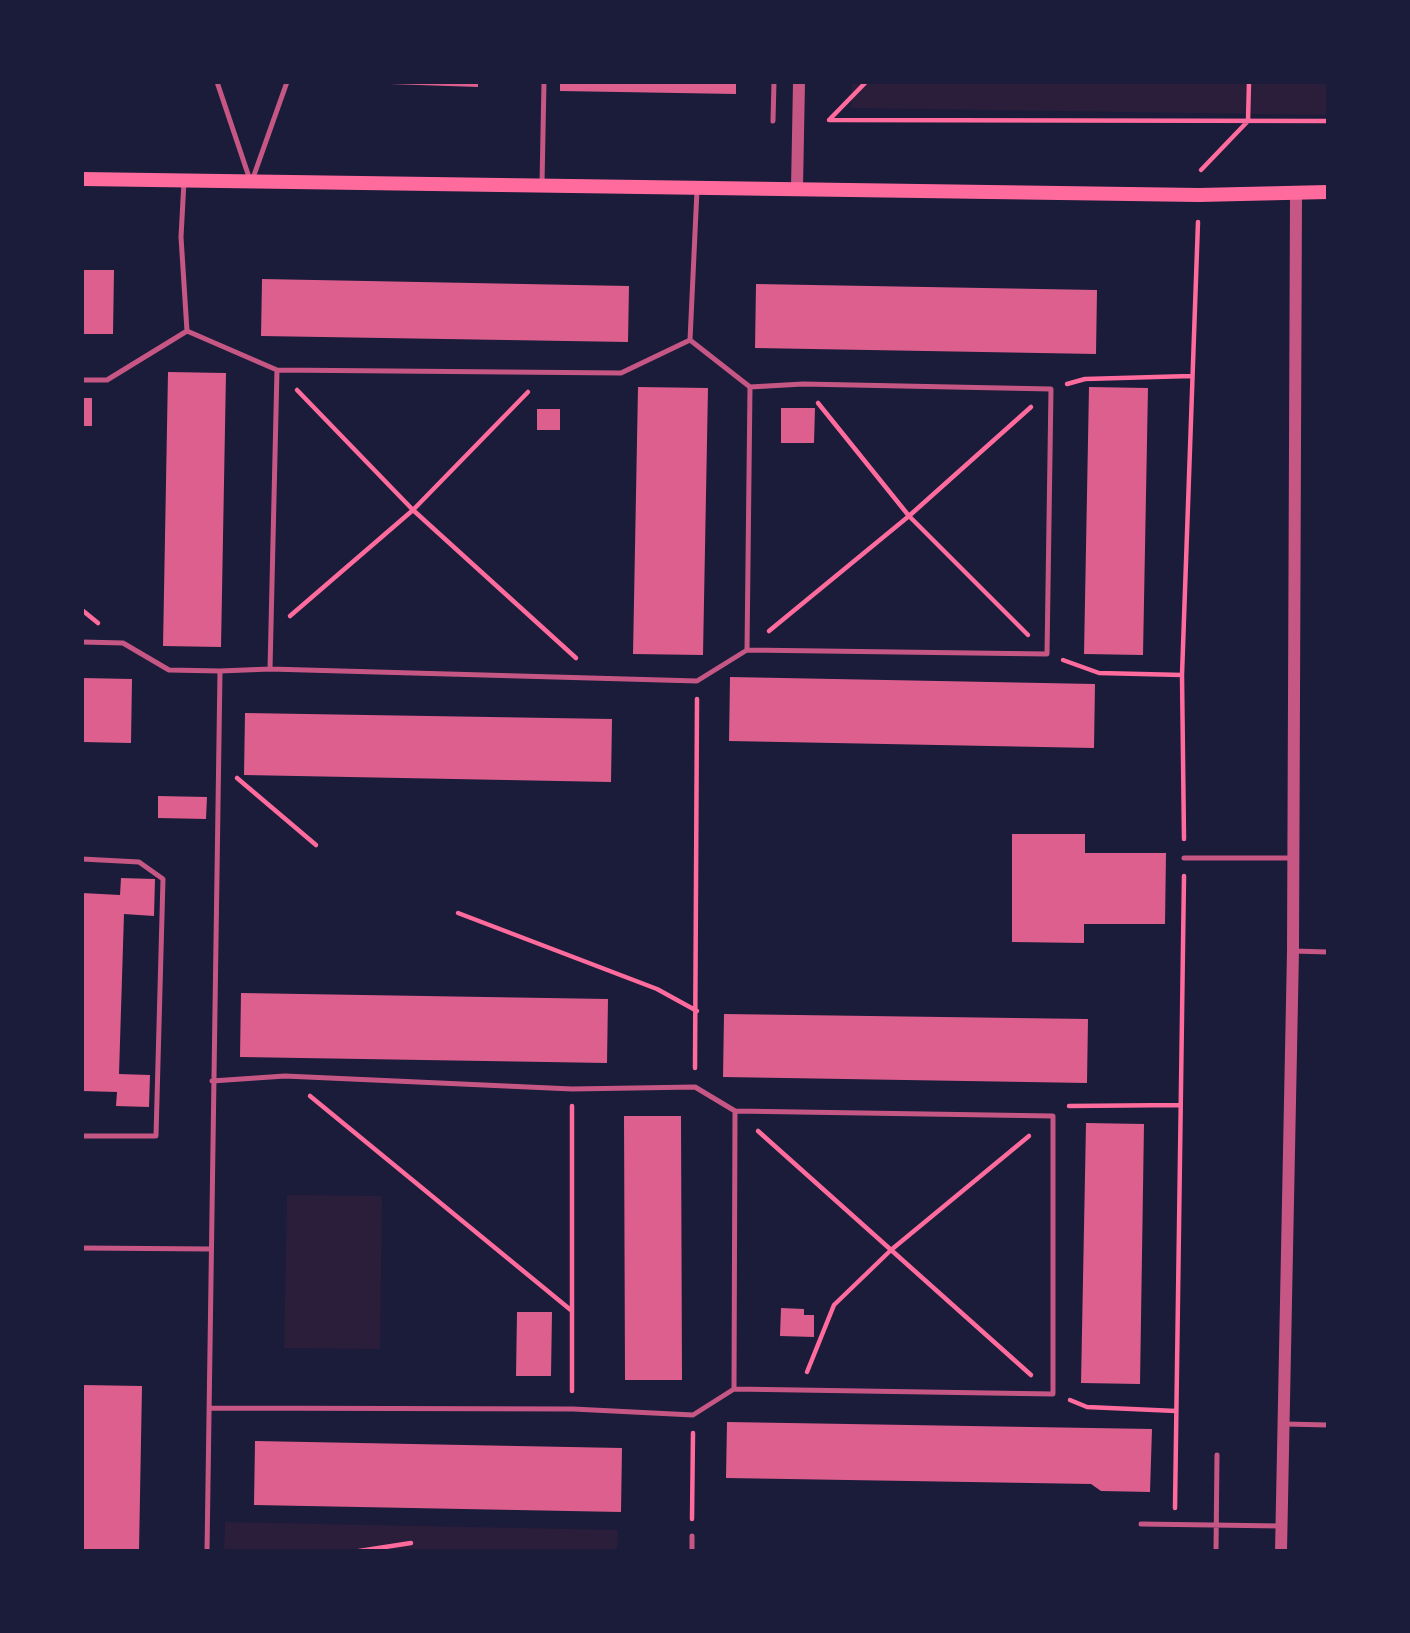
<!DOCTYPE html>
<style>
body{margin:0}
#map{position:relative;width:1410px;height:1633px;overflow:hidden;background:#1b1b3a;font-family:"Fira Sans",sans-serif}
canvas{display:block}
.frame{position:absolute;inset:0;border:84px solid #1b1b3a;pointer-events:none}
</style>
<div id="map">
<canvas width="1410" height="1633"></canvas>
<div class="frame"></div>
</div>
<script>
const context = document.querySelector('canvas').getContext('2d');
context.lineJoin = 'round';
function fillPath(path, color) { context.fillStyle = color; context.fill(path, 'evenodd'); }
function trace(path, color, width, dash) { context.strokeStyle = color; context.lineWidth = width; context.lineCap = dash ? 'butt' : 'round'; context.setLineDash(dash || []); context.stroke(path); }
const green = new Path2D(`
 M 852,82 L 1328,82 L 1328,115 L 851,108 Z
 M 287,1195 L 382,1196 L 380,1349 L 284,1348 Z
 M 225,1522 L 618,1530 L 617,1551 L 224,1551 Z`);
const building = new Path2D(`
 M 330,82 L 478,82 L 478,87 Z
 M 560,82 L 736,82 L 736,94 L 560,91 Z
 M 82,270 L 114,270 L 113,334 L 82,334 Z
 M 262,279 L 629,286 L 628,342 L 261,336 Z
 M 756,284 L 1097,290 L 1096,354 L 755,348 Z
 M 168,372 L 226,373 L 221,647 L 163,646 Z
 M 638,387 L 708,388 L 703,655 L 633,654 Z
 M 1089,387 L 1148,388 L 1143,655 L 1084,654 Z
 M 82,398 L 92,398 L 92,426 L 82,426 Z
 M 781,408 L 815,408 L 814,443 L 781,443 Z
 M 537,409 L 560,409 L 560,430 L 537,430 Z
 M 730,677 L 1095,684 L 1094,748 L 729,741 Z
 M 82,678 L 132,679 L 131,743 L 82,742 Z
 M 245,713 L 612,719 L 611,782 L 244,775 Z
 M 158,796 L 207,797 L 206,819 L 158,818 Z
 M 1012,834 L 1085,834 L 1085,853 L 1166,853 L 1165,924 L 1084,924 L 1084,943 L 1012,942 Z
 M 121,878 L 155,879 L 154,916 L 124,914 L 119,1074 L 150,1075 L 149,1107 L 116,1106 L 117,1092 L 82,1091 L 82,893 L 120,895 Z
 M 241,993 L 608,999 L 607,1063 L 240,1057 Z
 M 724,1014 L 1088,1019 L 1087,1083 L 723,1077 Z
 M 624,1116 L 681,1116 L 682,1380 L 625,1380 Z
 M 1086,1123 L 1144,1124 L 1140,1384 L 1081,1383 Z
 M 781,1308 L 804,1309 L 804,1315 L 814,1315 L 814,1337 L 780,1336 Z
 M 517,1312 L 552,1312 L 551,1376 L 516,1376 Z
 M 82,1385 L 142,1386 L 139,1551 L 82,1551 Z
 M 727,1422 L 1152,1429 L 1150,1492 L 1101,1491 L 1091,1484 L 726,1478 Z
 M 255,1441 L 622,1448 L 621,1512 L 254,1505 Z`);
const path = new Path2D(`
 M 830,119 L 866,82
 M 829,120 L 1328,121
 M 1201,170 L 1248,121 L 1249,82
 M 1067,384 L 1085,379 L 1191,376
 M 297,390 L 413,510 L 576,658
 M 818,403 L 909,516 L 1028,635
 M 82,610 L 98,623
 M 290,616 L 413,510 L 528,392
 M 769,631 L 909,516 L 1031,407
 M 1063,660 L 1099,673 L 1182,675
 M 237,778 L 316,845
 M 1184,839 L 1182,675 L 1198,222
 M 458,913 L 657,989 L 697,1011
 M 695,1068 L 697,699
 M 310,1096 L 572,1311
 M 572,1106 L 572,1391
 M 1069,1106 L 1180,1105
 M 758,1131 L 1031,1375
 M 807,1372 L 834,1305 L 891,1250 L 1029,1136
 M 1070,1400 L 1087,1407 L 1176,1411
 M 1175,1508 L 1184,876
 M 692,1519 L 693,1433
 M 359,1551 L 411,1543`);
const service = new Path2D(`
 M 217,82 L 250,180
 M 773,121 L 774,82
 M 253,178 L 287,82
 M 184,181 L 181,237 L 187,331
 M 542,184 L 544,82
 M 690,340 L 697,190
 M 82,380 L 107,380 L 187,331 L 277,370 L 621,373 L 690,340 L 750,387 L 803,384 L 1051,389 L 1047,654 L 747,650
 M 82,642 L 123,643 L 169,670 L 220,671 L 207,1551
 M 270,669 L 697,681 L 747,650 L 750,387
 M 220,671 L 270,669 L 277,370
 M 1184,858 L 1292,858
 M 82,859 L 139,862 L 163,879 L 156,1136 L 82,1136
 M 1293,951 L 1328,952
 M 82,1248 L 211,1249
 M 734,1389 L 735,1111
 M 209,1408 L 573,1409 L 693,1415 L 734,1389 L 1053,1394 L 1053,1116 L 735,1111 L 695,1087 L 572,1089 L 285,1076 L 212,1081
 M 1285,1424 L 1328,1425
 M 1141,1524 L 1281,1526
 M 692,1551 L 692,1536
 M 1216,1551 L 1217,1455`);
const tertiary = new Path2D(`
 M 797,188 L 799,82
 M 1281,1551 L 1293,951 L 1296,192`);
const secondary = new Path2D(`
 M 82,179 L 1199,195 L 1328,192`);
fillPath(green, '#2a1e3b');
fillPath(building, '#dd5f8e');
trace(path, '#ff6b9d', 4.5);
trace(service, '#c65784', 5);
trace(tertiary, '#c65784', 12);
trace(secondary, '#ff6b9d', 14);
</script>
